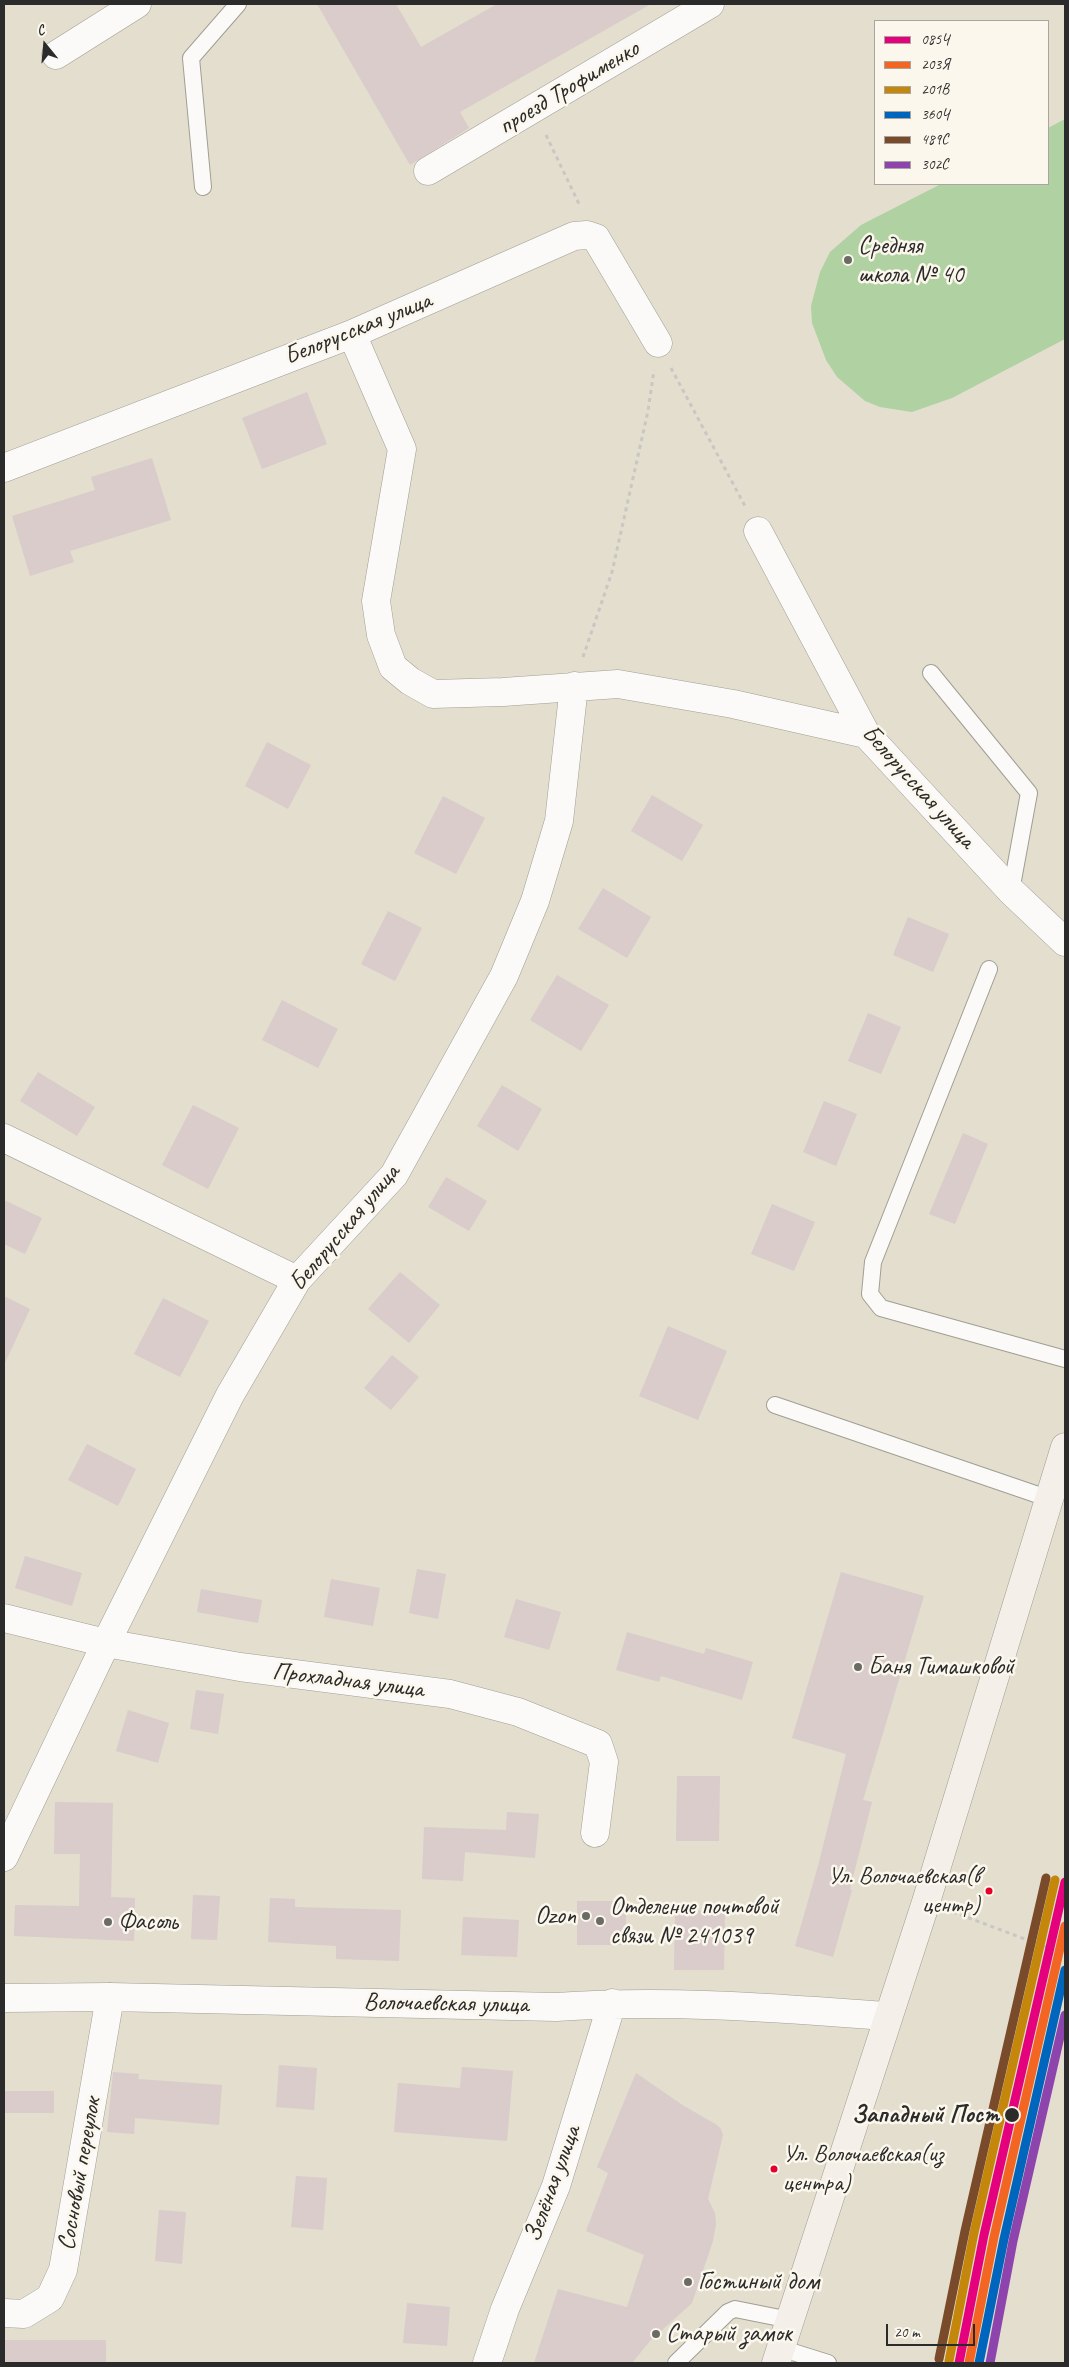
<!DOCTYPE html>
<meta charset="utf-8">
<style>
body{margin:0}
#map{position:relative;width:1069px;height:2367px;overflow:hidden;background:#e3decd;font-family:Caveat,sans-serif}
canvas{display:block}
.frame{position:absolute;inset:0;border:5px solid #2b2b2b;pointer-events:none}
.legend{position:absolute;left:874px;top:20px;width:175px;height:165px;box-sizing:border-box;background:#fbf7ec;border:1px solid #a8a59f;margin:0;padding:6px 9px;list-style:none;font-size:15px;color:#2b2b2b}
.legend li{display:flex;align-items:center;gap:10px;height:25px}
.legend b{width:25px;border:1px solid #a8a59f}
.north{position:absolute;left:20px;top:20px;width:50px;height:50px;-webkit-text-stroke:4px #fbf7ec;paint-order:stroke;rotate:343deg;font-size:14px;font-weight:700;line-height:20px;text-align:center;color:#2b2b2b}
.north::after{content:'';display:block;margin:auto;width:18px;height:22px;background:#2b2b2b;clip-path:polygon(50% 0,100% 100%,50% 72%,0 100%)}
.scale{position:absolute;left:886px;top:2324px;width:89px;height:22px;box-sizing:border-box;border:2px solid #2b2b2b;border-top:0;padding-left:6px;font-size:15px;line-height:18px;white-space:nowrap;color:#2b2b2b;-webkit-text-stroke:4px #fbf7ec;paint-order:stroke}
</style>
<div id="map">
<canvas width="1069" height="2367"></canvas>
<div class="frame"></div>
<ul class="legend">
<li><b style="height:6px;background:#e5007d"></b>085Ч</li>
<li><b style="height:6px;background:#f26522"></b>203Я</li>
<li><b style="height:6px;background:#c4870b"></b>201В</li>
<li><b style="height:6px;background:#0065bd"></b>360Ч</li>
<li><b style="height:6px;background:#7a4b2a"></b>489С</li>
<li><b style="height:6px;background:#8e44ad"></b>302С</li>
</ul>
<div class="north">С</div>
<div class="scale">20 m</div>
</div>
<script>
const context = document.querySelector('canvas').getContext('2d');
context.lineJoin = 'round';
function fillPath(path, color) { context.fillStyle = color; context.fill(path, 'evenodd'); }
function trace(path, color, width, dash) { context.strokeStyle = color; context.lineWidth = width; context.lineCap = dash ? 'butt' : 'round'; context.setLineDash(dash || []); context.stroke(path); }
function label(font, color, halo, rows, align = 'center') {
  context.font = font + ' Caveat,sans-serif'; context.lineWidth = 5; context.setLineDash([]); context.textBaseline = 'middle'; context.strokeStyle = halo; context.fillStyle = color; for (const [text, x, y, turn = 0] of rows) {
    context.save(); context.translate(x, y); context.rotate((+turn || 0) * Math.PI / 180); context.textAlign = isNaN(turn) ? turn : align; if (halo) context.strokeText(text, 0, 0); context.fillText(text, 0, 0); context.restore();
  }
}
const green = new Path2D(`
 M 1065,119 L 1065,339 L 952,398 L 912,412 L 880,407 L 865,401 L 837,377 L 826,360 L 812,323 L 811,306 L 820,272 L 830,252 L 861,225 L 941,184 L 1048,184 L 1048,128 Z`);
const building = new Path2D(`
 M 317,4 L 396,4 L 421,47 L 497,4 L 651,4 L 460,112 L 469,128 L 410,165 Z
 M 307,392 L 327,444 L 262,469 L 242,418 Z
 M 152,458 L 171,520 L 70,551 L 74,562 L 30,576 L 12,516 L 95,490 L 91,477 Z
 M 267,742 L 311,765 L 288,809 L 245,786 Z
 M 652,795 L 703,825 L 682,861 L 631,831 Z
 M 443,796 L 485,818 L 456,874 L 414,853 Z
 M 603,888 L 651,917 L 627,958 L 578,929 Z
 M 388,911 L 422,928 L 395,981 L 361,964 Z
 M 908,917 L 949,934 L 933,972 L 893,955 Z
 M 557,975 L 609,1005 L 581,1051 L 530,1020 Z
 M 282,1000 L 338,1029 L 318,1068 L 262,1040 Z
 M 868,1013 L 901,1027 L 881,1074 L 848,1061 Z
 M 38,1072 L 95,1107 L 77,1136 L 20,1101 Z
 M 502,1085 L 542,1109 L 518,1151 L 477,1126 Z
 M 824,1101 L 857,1114 L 836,1166 L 803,1152 Z
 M 193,1105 L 239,1128 L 208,1189 L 162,1165 Z
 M 963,1133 L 988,1144 L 955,1224 L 929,1214 Z
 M 446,1177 L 487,1201 L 469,1231 L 428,1207 Z
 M 4,1200 L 42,1218 L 25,1254 L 4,1244 Z
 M 772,1204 L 815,1222 L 794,1271 L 751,1254 Z
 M 400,1272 L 440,1305 L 409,1343 L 368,1309 Z
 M 4,1296 L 30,1309 L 4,1365 Z
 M 163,1298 L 209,1321 L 180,1377 L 134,1354 Z
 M 668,1326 L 727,1351 L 698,1420 L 639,1396 Z
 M 392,1355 L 419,1377 L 391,1410 L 364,1388 Z
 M 87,1444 L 136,1469 L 118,1506 L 68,1480 Z
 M 25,1556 L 82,1573 L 72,1606 L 15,1588 Z
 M 417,1569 L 446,1574 L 438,1619 L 409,1613 Z
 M 841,1572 L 924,1596 L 863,1800 L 872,1802 L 850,1889 L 852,1890 L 833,1957 L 795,1946 L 818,1866 L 846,1754 L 792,1738 Z
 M 331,1579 L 380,1588 L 373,1626 L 324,1617 Z
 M 201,1589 L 262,1600 L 258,1623 L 197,1612 Z
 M 516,1599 L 561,1612 L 549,1650 L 504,1637 Z
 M 627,1632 L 704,1654 L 706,1648 L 753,1662 L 742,1700 L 661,1676 L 659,1682 L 616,1670 Z
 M 196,1690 L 224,1694 L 218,1734 L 190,1729 Z
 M 128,1710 L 169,1723 L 158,1763 L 116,1751 Z
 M 677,1776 L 720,1776 L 719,1841 L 676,1841 Z
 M 55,1802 L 113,1803 L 111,1897 L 135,1898 L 134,1941 L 14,1936 L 15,1905 L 79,1906 L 80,1854 L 54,1854 Z
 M 507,1812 L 539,1814 L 535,1858 L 465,1852 L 463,1881 L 422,1879 L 424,1827 L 506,1830 Z
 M 193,1895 L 220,1896 L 217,1940 L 191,1939 Z
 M 270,1898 L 295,1899 L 295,1907 L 401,1910 L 399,1961 L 336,1959 L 336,1946 L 268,1942 Z
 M 577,1901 L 626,1901 L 626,1945 L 577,1945 Z
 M 675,1910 L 725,1911 L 724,1970 L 674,1970 Z
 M 463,1917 L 519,1920 L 517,1957 L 461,1955 Z
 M 279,2065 L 317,2068 L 314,2110 L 276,2107 Z
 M 462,2067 L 513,2071 L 507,2141 L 394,2132 L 398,2083 L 460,2088 Z
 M 113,2072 L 139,2074 L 138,2079 L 222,2085 L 219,2125 L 135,2118 L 134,2134 L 107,2132 Z
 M 636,2073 L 684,2106 L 717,2125 L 721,2129 L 723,2135 L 708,2199 L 715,2213 L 716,2224 L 713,2241 L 692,2303 L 650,2341 L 632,2363 L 534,2363 L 558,2289 L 627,2307 L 644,2255 L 586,2231 L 608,2173 L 597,2167 Z
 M 4,2091 L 54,2091 L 54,2113 L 4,2113 Z
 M 296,2176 L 327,2178 L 323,2230 L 291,2227 Z
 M 159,2210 L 186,2212 L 182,2264 L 155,2261 Z
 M 407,2303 L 450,2307 L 447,2346 L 403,2343 Z
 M 4,2340 L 106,2340 L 106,2363 L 4,2363 Z`);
const path = new Path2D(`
 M 546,135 L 580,206
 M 671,368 L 745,506
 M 583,657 L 612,572 L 648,411 L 654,370
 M 953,1912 L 1065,1954`);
const service = new Path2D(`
 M 203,187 L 191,58 L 238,4
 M 931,673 L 1029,793 L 1011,891
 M 989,969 L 873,1262 L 870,1294 L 881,1308 L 1065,1359
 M 775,1405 L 1050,1499
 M 780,2348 L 828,2363
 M 676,2363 L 728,2312 L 735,2309 L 790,2320`);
const minor = new Path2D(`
 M 56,55 L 137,4
 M 428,171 L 710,4
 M 352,334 L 402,449 L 376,601 L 381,635 L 393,667 L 410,681 L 433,694 L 503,692 L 618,684 L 733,704 L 866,734
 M 4,468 L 352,334 L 574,236 L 587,235 L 596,238 L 658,343
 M 758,531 L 866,734 L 1011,891 L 1065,942
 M 4,1138 L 297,1280
 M 4,1618 L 106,1643 L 240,1667 L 450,1694 L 518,1712 L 598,1744 L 604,1762 L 595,1833
 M 4,1857 L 106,1643 L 230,1395 L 297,1280 L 394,1175 L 504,976 L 535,901 L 559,821 L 574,686
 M 4,1998 L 110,1997 L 556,2007 C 667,1999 777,2008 887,2016
 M 4,2313 L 24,2314 L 50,2298 L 63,2270 L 110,1997
 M 487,2363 L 505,2309 L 556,2186 L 612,2003`);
const secondary = new Path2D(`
 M 776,2363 L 926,1902 L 1065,1447`);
const rail1 = new Path2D(`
 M 959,2363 L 984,2235 L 1065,1882`);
const rail2 = new Path2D(`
 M 969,2363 L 994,2237 L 1065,1926`);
const rail3 = new Path2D(`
 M 949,2361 L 974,2233 L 1055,1880`);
const rail4 = new Path2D(`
 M 979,2363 L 1004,2239 L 1065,1970`);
const rail5 = new Path2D(`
 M 939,2359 L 965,2231 L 1046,1878`);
const rail6 = new Path2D(`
 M 990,2363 L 1013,2241 L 1065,2015`);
const markers = [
 [848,260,5,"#6b6a64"],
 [858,1667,5,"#6b6a64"],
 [989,1891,4.5,"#e4002b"],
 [586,1916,5,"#6b6a64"],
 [600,1921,5,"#6b6a64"],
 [108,1922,5,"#6b6a64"],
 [1012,2115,8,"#2b2b2b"],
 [774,2169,4.5,"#e4002b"],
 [688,2282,5,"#6b6a64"],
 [656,2334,5,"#6b6a64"]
];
const busNames = [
 ["Ул. Волочаевская(в",980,1877],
 ["центр)",980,1906],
 ["Ул. Волочаевская(из",783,2155,"left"],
 ["центра)",783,2184,"left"]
];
const streetNames = [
 ["проезд Трофименко",569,88,-31],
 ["Белорусская улица",358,329,-22],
 ["Белорусская улица",918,787,48],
 ["Белорусская улица",345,1228,-50],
 ["Прохладная улица",348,1681,7],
 ["Волочаевская улица",446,2004,1],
 ["Сосновый переулок",80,2174,-80],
 ["Зелёная улица",553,2184,-70]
];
const poiNames = [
 ["Средняя",858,246],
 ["школа № 40",858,275],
 ["Баня Тимашковой",868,1667],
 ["Отделение почтовой",610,1907],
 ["связи № 241039",610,1936],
 ["Ozon",576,1916,"right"],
 ["Фасоль",118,1922],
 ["Гостиный дом",698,2282],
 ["Старый замок",666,2334]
];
const stopNames = [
 ["Западный Пост",999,2115]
];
fillPath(green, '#b0d1a2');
fillPath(building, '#d9cccb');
trace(service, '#a09e94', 18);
trace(minor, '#a09e94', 29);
trace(secondary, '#a09e94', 29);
trace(path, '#c8c7c4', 3, [4, 4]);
trace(service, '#fbfaf8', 16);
trace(minor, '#fbfaf8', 28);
trace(secondary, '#f4f0e9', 28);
trace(rail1, '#e5007d', 9);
trace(rail2, '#f26522', 9);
trace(rail3, '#c4870b', 9);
trace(rail4, '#0065bd', 9);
trace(rail5, '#7a4b2a', 9);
trace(rail6, '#8e44ad', 9);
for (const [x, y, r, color] of markers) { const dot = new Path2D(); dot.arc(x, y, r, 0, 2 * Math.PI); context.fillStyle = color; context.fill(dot); trace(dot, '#fbf7ec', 2); }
label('24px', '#2b2b2b', '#fbf7ec', busNames, 'right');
label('25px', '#2b2b2b', '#fbf7ec', streetNames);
label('25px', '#2b2b2b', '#fbf7ec', poiNames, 'left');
label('bold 25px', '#2b2b2b', '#fbf7ec', stopNames, 'right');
</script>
